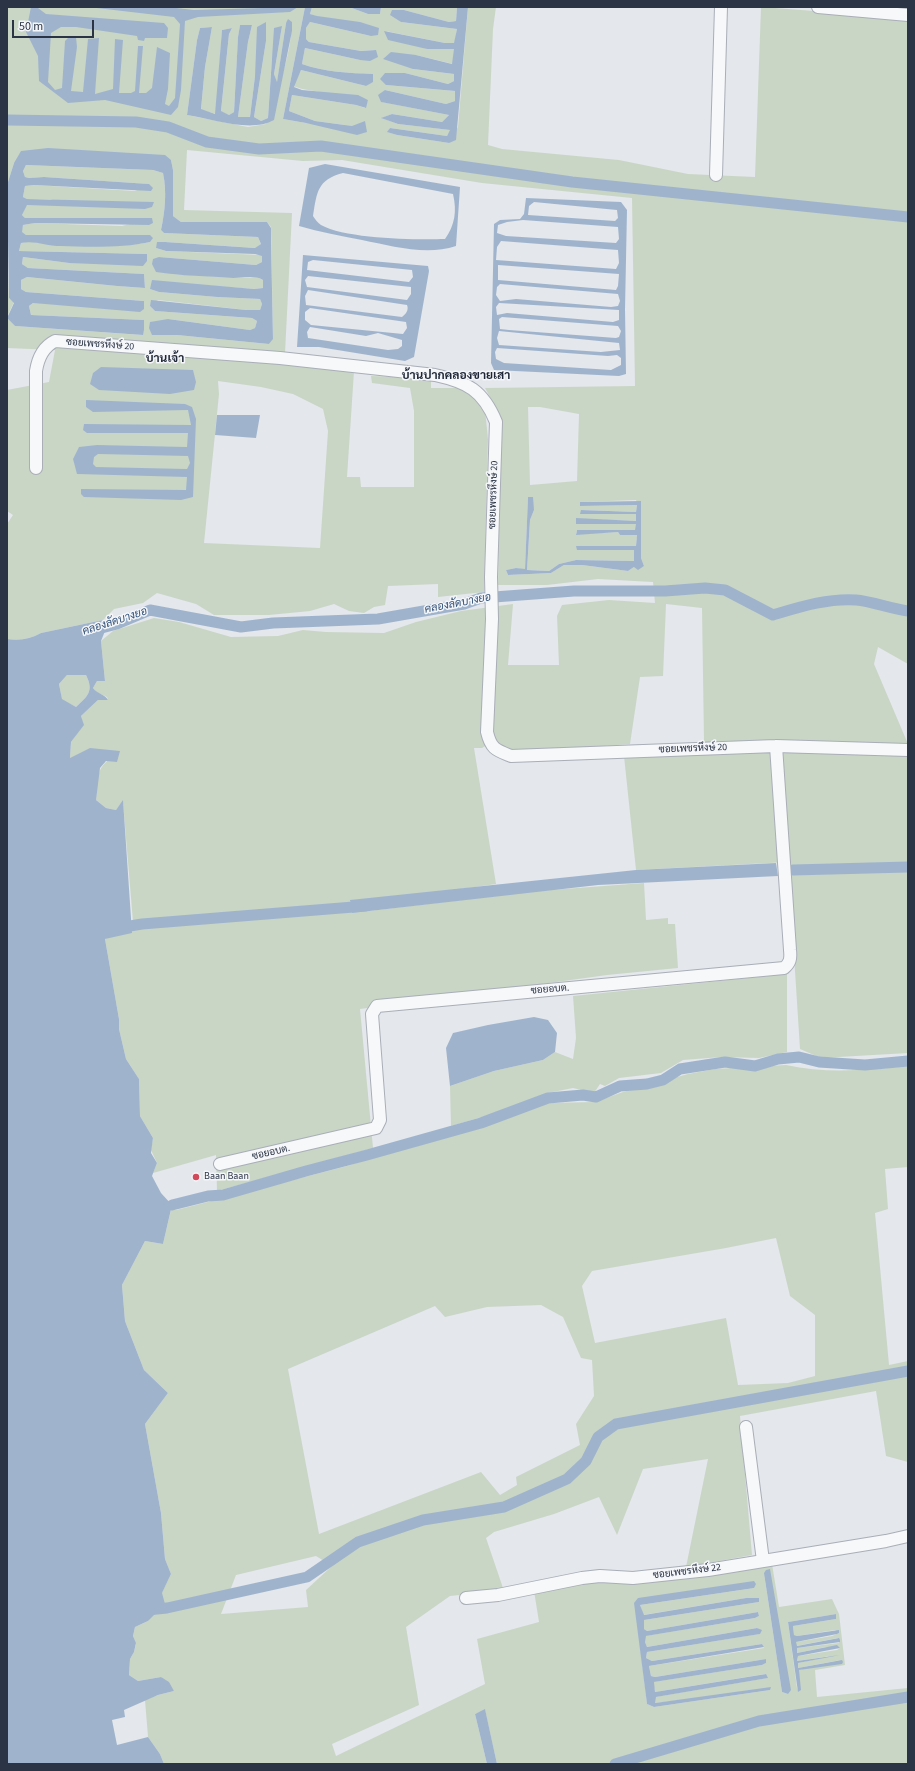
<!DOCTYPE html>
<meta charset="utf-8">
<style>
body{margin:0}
#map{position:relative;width:915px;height:1771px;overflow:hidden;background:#e4e7ec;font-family:"Source Sans 3",sans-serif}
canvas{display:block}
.frame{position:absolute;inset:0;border:8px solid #2b3445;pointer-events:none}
.scale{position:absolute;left:12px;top:20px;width:82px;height:18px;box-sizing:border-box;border:2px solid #2b3445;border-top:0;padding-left:5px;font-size:12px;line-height:14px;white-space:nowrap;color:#2b3445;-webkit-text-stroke:3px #f4f6f9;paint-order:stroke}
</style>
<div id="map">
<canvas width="915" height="1771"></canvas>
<div class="frame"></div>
<div class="scale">50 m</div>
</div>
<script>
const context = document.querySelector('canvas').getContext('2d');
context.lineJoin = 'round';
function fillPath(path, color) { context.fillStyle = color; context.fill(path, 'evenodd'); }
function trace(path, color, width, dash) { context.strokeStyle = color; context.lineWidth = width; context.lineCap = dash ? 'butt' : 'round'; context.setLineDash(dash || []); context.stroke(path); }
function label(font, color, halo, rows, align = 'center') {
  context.font = font + ' "Source Sans 3",Sarabun,sans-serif'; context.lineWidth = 3; context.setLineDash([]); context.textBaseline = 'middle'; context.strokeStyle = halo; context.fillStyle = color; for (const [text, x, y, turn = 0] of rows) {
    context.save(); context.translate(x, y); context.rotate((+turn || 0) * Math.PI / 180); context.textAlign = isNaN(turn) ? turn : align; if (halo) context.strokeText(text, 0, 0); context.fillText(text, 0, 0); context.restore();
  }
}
const green = new Path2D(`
 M 7,7 L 305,7 L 283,119 L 306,123 L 352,126 L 315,121 L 289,111 L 292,95 L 356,105 L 365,108 L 368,100 L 302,89 L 293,86 L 301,70 L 366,86 L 373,74 C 350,73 324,72 302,64 L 305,48 L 360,60 L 376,50 L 361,51 L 309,42 L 306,39 L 306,28 L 310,22 L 371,36 L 310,14 L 312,7 L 349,7 L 368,14 L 380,14 L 381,7 L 457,7 L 456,21 L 449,22 L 404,10 L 392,10 L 401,22 L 457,29 L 455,43 L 445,43 L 385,31 L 427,49 L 455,49 L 453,64 L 416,55 L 413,69 L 454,74 L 454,81 L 448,84 L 405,73 L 386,85 L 455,91 L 455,101 L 446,104 L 385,90 L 382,102 L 449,115 L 442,122 L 392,114 L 382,118 L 398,124 L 451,130 L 447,136 L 390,128 L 388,132 L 397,135 L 449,143 L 458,127 L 468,7 L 496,7 L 493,29 L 488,145 L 502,149 L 619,160 L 688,174 L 755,177 L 761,7 L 908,18 L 908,664 L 878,647 L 874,664 L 908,744 L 908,1053 L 821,1058 L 800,1049 L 788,862 L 636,870 L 624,756 L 704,742 L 702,608 L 666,604 L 663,676 L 640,677 L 630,744 L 510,753 L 500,747 L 495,740 L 482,748 L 474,748 L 496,884 L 454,890 L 350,901 L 352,913 L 537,891 L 644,883 L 646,920 L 668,918 L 668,924 L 675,924 L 678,968 L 607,975 L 360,1009 L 373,1148 L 217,1191 L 216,1155 L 153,1173 L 157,1163 L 151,1150 L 153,1138 L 140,1116 L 139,1079 L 126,1059 L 119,1029 L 119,1019 L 105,939 L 133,922 L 123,802 L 116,810 L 106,808 L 96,800 C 98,771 96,768 120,751 L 70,758 L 71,742 L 83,725 L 81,716 L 98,700 L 108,700 L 107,697 L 96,692 L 93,688 L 97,681 L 105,681 L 101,641 L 113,631 L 154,618 L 179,622 L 231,637 L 278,636 L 303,630 L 326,632 L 384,633 L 416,622 L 461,611 L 513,604 L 508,665 L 559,665 L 557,616 L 562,605 L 609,600 L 655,603 L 653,582 L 598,579 L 547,585 L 498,585 L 501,417 L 485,388 L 635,386 L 632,198 L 482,183 L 342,160 L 303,161 L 187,150 L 184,210 L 292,213 L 285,353 L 354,371 L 347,477 L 360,477 L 361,487 L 414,487 L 414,411 L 410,388 L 372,383 L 371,376 L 431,378 L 431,388 L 465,388 L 485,410 L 488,439 L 484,592 L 438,597 L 438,584 L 388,586 L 385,605 L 374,607 L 364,613 L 349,611 L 334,604 L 310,611 L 269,615 L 214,615 L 196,604 L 157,593 L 143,603 L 114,609 L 103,620 L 41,633 C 30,639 20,641 7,639 L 7,524 L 13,515 L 7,511 L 7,390 L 49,382 L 55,350 L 7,348 L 7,318 L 15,326 L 142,335 L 144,330 L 144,320 L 31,315 L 29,306 L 33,303 L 144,301 L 26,292 L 21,289 L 21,280 L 27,277 L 117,286 L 145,288 L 144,274 L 28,268 L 22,264 L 23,257 L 69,263 L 147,254 L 19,251 L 21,243 L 29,241 L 59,246 L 140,244 L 150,242 L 26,235 L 21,232 L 23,225 L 35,223 L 122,226 L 152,218 L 25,218 L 22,215 L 26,205 L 69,205 L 50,199 L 27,199 L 23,197 L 25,186 L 34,185 L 135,191 L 149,184 L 44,177 L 29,178 L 25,177 L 23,171 L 26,165 L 153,170 L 163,173 C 167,192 165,211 161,230 L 164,233 L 258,237 L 261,244 L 256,248 L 165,242 L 156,248 L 166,251 L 262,255 L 262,262 L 256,265 L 159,257 L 173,274 L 244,278 L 257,277 L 263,280 L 263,288 L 254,289 L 200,285 L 150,289 L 159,292 L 217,297 L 260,299 L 262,304 L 260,310 L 246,310 L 158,300 L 150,306 L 155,311 L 252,318 L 257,321 L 255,328 L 250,330 L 168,319 L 152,335 L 177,335 L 269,344 L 273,338 L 271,227 L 267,222 L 181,222 L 173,216 L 173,170 L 171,160 L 14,163 L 7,185 ZM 292,22 C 291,56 277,92 266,124 L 248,127 L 187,115 L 197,40 L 200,28 L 212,27 L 205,67 L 201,110 L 216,114 L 222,30 L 232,28 L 229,34 L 221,112 L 229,115 L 234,112 L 238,38 L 240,25 L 252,25 L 248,42 L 238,117 L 250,117 L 255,76 L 266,23 L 266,41 L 254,117 L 261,121 L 268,118 L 272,58 L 282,26 L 274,74 L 277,83 L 286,23 ZM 218,381 L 261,387 L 293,394 L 323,409 L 328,431 L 320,548 L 204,543 L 219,394 ZM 528,407 L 540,407 L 579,414 L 577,481 L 530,485 ZM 528,497 L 534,510 L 530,520 L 527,570 L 549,571 L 559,564 L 576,560 L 634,561 L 634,550 L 577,550 L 577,546 L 636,546 L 637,535 L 620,535 L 618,532 L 576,534 L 577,530 L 636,530 L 637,524 L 576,524 L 576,519 L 636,521 L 636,514 L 581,514 L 582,510 L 636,512 L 637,505 L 580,506 L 580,502 L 636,500 L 641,515 L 641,558 L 644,566 L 634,567 L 628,571 L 582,565 L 564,565 L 551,573 L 508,575 L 506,570 L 516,568 L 525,570 Z
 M 7,248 L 9,298 L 14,302 L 7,317 Z
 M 67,675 L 86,675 C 94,691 88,696 76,707 L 62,700 L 59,684 Z
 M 787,974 L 787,1052 L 759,1058 L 722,1057 L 683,1060 L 661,1073 L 619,1078 L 605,1086 L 600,1084 L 594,1093 L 573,1088 L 548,1093 L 499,1112 L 451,1126 L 450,1086 L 494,1071 L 543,1060 L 555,1052 L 573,1059 L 576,1038 L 573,996 Z
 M 786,1065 C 826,1074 868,1070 908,1066 L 908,1167 L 885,1169 L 888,1209 L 875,1213 L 889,1365 L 908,1361 L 908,1462 L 886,1456 L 876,1391 L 740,1416 L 752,1555 L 686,1567 L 708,1459 L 643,1469 L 617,1535 L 599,1497 L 554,1514 L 494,1532 L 486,1538 L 503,1588 L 479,1593 L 450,1596 L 406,1627 L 419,1705 L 332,1744 L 336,1756 L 485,1684 L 477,1639 L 539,1622 L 534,1591 L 601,1581 L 772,1564 L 779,1607 L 832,1599 L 839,1614 L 845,1665 L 815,1670 L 817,1697 L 908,1688 L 908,1764 L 497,1764 L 485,1710 L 475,1714 L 487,1764 L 164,1764 L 160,1754 L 148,1737 L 145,1700 L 158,1695 L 174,1691 L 161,1677 L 138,1681 L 129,1675 L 130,1659 L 134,1652 L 136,1644 L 133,1636 L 135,1627 L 148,1621 L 171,1574 L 165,1559 L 161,1513 L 145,1424 L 168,1393 L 144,1370 L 125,1321 L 122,1285 L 145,1241 L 163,1244 L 171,1210 L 176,1210 L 196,1205 L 347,1166 L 548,1103 L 595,1102 L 623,1092 L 688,1074 L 715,1069 ZM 776,1238 L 790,1296 L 815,1315 L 815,1376 L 788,1383 L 738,1385 L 726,1318 L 595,1343 L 582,1286 L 592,1271 L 726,1248 ZM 541,1305 L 563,1317 L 581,1358 L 592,1360 L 594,1396 L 576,1424 L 580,1445 L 516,1477 L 517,1485 L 500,1495 L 481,1472 L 319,1534 L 288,1369 L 435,1306 L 445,1317 L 487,1307 ZM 316,1556 L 332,1566 L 306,1590 L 308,1607 L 221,1614 L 236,1575 ZM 764,1573 L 788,1694 L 782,1692 ZM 754,1588 L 640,1605 L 643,1615 L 746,1598 L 759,1598 L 759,1602 L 644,1620 L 644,1629 L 647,1631 L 758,1612 L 759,1616 L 755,1618 L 645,1636 L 645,1642 L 647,1647 L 757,1628 L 761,1631 L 759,1634 L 647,1652 L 646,1658 L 652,1661 L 762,1644 L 764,1648 L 649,1666 L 651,1676 L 655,1677 L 766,1659 L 766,1663 L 762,1665 L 653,1682 L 655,1692 L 765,1674 L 767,1678 L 655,1697 L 655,1703 L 770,1690 L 654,1707 L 647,1704 L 635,1602 ZM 836,1614 L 836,1619 L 793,1626 L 794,1635 L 797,1636 L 835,1630 L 839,1633 L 832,1636 L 796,1642 L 796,1646 L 838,1638 L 839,1643 L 796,1648 L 797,1653 L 826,1647 L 840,1648 L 837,1650 L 798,1656 L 797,1661 L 831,1656 L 798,1663 L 798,1668 L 841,1660 L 799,1670 L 799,1692 L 797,1688 L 788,1622 Z`);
const water = new Path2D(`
 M 31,7 L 39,7 L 38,8 L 46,14 L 164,23 L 168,28 L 167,38 L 145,38 L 144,41 L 138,40 L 137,36 L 76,27 L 61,27 L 51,33 L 48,82 L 55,90 L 62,88 L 65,41 L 69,37 L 76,37 L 77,47 L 71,91 L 83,92 L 88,39 L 99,38 L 95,94 L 113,89 L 115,39 L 123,40 L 119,93 L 131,93 L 135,91 L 138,46 L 143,46 L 139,93 L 146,93 L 152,88 L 157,47 L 170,53 L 168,89 L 165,104 L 169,106 L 175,98 L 180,24 L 174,17 L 88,7 L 167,7 L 194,10 L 298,7 L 290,12 L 198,17 L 185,21 L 181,90 L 178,107 L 171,115 L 105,100 L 68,103 L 39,81 L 38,56 L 26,32 Z
 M 305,7 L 312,7 L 310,14 L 317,16 L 360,22 L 379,28 L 378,35 L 371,36 L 310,22 L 306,28 L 306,39 L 309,42 L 361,51 L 376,50 L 378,57 L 370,61 L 360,60 L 305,48 L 302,64 C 324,72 350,73 373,74 L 373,82 L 366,86 L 301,70 L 294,87 L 302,90 L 358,95 L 368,100 L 366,108 L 356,105 L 292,95 L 289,111 L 315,121 L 352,126 L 365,121 L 367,132 L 357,135 L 306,123 L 283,119 Z
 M 349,7 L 381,7 L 380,14 L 368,14 Z
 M 457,7 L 468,7 L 456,140 L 449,143 L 397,135 L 387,132 L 390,128 L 447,136 L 450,130 L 398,124 L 381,118 L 392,114 L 442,122 L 449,115 L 381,102 L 378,95 L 385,90 L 446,104 L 455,101 L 455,91 L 386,85 L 380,79 L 385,73 L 405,73 L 448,84 L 454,81 L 454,74 L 413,69 L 383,59 L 391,52 L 416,55 L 452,64 L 454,49 L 427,49 L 388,40 L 384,31 L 445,43 L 454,43 L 457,29 L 401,22 L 390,15 L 392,10 L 404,10 L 449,22 L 456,21 Z
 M 288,19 L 292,22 L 292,31 L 274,120 C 251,133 213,119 187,115 L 197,40 L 200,28 L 212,27 L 205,67 L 201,109 L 215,114 L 222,30 L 232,28 L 229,34 L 221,111 L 229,115 L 234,112 L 238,37 L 240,25 L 252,25 L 248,42 L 238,117 L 250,117 L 255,76 L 257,27 L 266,22 L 266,41 L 254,117 L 261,121 L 268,118 L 274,28 L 282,26 L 274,74 L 277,82 L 286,23 Z
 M 48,148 L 165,155 L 171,160 L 173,170 L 173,216 L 181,222 L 267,222 L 271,228 L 271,240 L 273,339 L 269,344 L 177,335 L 152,335 L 149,328 L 150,322 L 168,319 L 250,330 L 255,328 L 257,321 L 252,318 L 155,311 L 150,306 L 151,300 L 246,310 L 260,310 L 262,304 L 260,299 L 217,297 L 159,292 L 150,289 L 152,280 L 254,289 L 263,288 L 263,280 C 255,275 243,278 233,278 C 207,276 181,276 156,272 L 152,264 L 153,259 L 159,257 L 256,265 L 262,262 L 262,256 L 255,254 L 166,251 L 156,248 L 157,242 L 165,242 L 255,248 L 261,244 L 258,237 L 164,233 L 161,230 C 165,211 167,192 163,173 L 153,170 L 26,165 L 23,171 L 25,177 L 29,178 L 44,177 L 149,184 L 153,188 L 151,191 L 34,185 L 25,186 L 23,197 L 27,199 L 154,202 L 152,207 L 145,209 L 27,205 L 22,215 L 25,218 L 152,218 L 153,223 L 149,225 L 35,223 L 23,225 L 22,232 L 26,235 L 150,235 L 153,238 L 150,242 C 124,248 88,247 60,246 C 47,246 34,240 21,243 L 19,251 L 147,254 L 147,261 L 143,266 L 69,263 L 23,257 L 22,264 L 28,268 L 144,274 L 145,288 L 117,286 L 27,277 L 21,280 L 21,289 L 26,292 L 144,301 L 144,309 L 140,312 L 33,303 L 29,306 L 31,315 L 144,320 L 144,330 L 143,335 L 15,326 L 7,318 L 14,303 L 9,298 L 7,185 L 14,163 L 21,151 Z
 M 325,164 L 460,187 L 456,246 C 426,256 392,246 362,240 C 341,236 320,232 299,226 L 309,168 ZM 343,173 L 453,194 C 457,211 455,225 445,239 C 416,240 346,239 321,225 C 318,223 315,219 313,216 C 317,192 317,180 343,173 Z
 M 526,198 L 621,202 L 627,210 L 625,309 L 626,374 L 619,376 L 494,370 L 491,363 L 494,224 L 500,220 L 520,219 L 524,214 ZM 534,202 L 617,210 L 618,218 L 615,221 L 528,215 L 529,206 ZM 523,220 L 618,227 L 619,239 L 616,243 L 506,236 L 497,233 L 498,225 L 507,222 ZM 501,241 L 618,250 L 619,263 L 616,269 L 496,260 L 497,247 ZM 498,265 L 619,274 L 618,286 L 616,290 L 498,280 ZM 500,284 L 618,294 L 620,301 L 618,306 L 611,307 L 516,299 L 500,301 L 496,295 L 497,287 ZM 499,303 L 619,310 L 619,320 L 613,322 L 507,313 L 497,315 L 496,307 ZM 502,317 L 618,326 L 621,331 L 619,337 L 616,338 L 509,330 L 500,329 L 499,319 ZM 499,331 L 619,343 L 620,350 L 601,352 L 499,345 L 497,338 ZM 497,348 L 608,356 L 617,355 L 621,358 L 621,365 L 611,370 L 504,363 L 496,359 L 495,352 Z
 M 303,255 L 428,266 L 429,271 L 414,357 L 405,361 L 319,347 L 297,347 ZM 313,260 L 412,270 L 413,277 L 409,282 L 307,270 L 308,262 ZM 308,276 L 411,287 L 411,294 L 407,300 L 307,287 L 305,280 ZM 308,290 L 407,305 C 409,310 406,314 402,317 L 306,305 L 305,296 ZM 310,308 L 406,322 L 407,328 L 403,334 L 311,325 L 305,320 L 305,312 ZM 310,327 L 366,336 L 378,333 L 402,340 L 402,346 L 398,349 L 388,350 L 308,338 L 307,332 Z
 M 101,367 L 193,370 L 196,382 L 194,390 L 170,394 L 99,390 L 90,384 L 93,373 Z
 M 86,400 L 185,404 L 192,407 L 196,419 L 193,497 L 181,500 L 84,497 L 81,494 L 81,489 L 186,490 L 187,477 L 77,474 L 73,459 L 79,447 L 97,445 L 187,447 L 188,433 L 87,433 L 83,430 L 84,424 L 191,425 L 188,410 L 93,412 L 86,407 ZM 98,454 L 188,456 L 190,463 L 187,469 L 96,467 L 93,464 L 94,457 Z
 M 217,415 L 260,415 L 256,438 L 215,435 Z
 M 528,497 L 533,497 L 534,510 L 530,520 L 527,570 L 549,571 L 559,564 L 576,560 L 634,561 L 634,550 L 577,550 L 576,546 L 636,546 L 637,535 L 620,535 L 618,532 L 576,535 L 577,530 L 635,530 L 636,524 L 576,524 L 576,518 L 636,521 L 636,514 L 580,514 L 581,510 L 636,512 L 637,505 L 580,506 L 580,502 L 641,501 L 641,558 L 644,566 L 638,570 L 634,567 L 628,571 L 582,565 L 564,565 L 551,573 L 508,575 L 506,570 L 516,568 L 525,569 Z
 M 103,620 L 105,631 L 101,641 L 105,681 L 97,681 L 93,688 C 97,694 105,694 108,700 L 98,700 L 81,716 L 84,725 L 71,742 L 70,758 L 90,748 L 120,751 L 117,762 L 106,761 L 100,768 L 96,800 L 106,808 L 116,810 L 123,800 L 132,933 L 105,939 L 119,1019 L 119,1029 L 126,1059 L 139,1079 L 140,1116 L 153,1138 L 151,1153 L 157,1163 L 152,1176 L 161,1193 L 172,1205 L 163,1244 L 145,1241 L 122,1285 L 125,1321 L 144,1370 L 168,1393 L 145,1424 L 161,1513 L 165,1559 L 171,1574 L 162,1593 L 165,1604 L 148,1621 L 135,1627 L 133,1636 L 136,1643 L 134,1652 L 130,1659 L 129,1675 L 138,1681 L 161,1677 L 169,1682 L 174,1691 L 158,1695 L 124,1710 L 125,1717 L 112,1720 L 117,1745 L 148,1737 L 160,1754 L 164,1764 L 7,1764 L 7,639 C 20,641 30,639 41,633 ZM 67,675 L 86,675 C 94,691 88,696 76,707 L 62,699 L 59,684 Z
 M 776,863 L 778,876 L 598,885 L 352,913 L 350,900 L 636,870 Z
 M 534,1017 L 548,1020 L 557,1033 L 555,1052 L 543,1060 L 494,1071 L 450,1086 L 446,1048 L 453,1033 L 488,1025 Z
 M 770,1569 L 791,1690 L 788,1694 L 782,1692 L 764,1573 L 766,1570 Z
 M 754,1581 L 756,1584 L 754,1588 L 640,1605 L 644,1615 L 746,1598 L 759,1598 L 759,1602 L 644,1620 L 644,1629 L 647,1631 L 758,1612 L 759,1616 L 755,1618 L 646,1636 L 645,1642 L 647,1647 L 757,1628 L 762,1630 L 760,1634 L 647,1652 L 646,1658 L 652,1661 L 762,1644 L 764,1647 L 649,1666 L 651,1676 L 655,1677 L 766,1659 L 766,1663 L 762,1665 L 654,1682 L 655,1692 L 766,1674 L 768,1678 L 656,1697 L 655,1703 L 771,1687 L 770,1690 L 654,1707 L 647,1704 L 634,1603 L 638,1598 Z
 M 836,1614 L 836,1619 L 793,1626 L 794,1635 L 797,1636 L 839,1630 L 839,1633 L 837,1634 L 796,1642 L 797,1646 L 839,1638 L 840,1640 L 840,1642 L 797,1648 L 797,1653 L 837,1645 L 840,1648 L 798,1656 L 797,1661 L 840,1655 L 798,1663 L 798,1668 L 842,1660 L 843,1662 L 842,1664 L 799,1670 L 801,1690 L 798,1692 L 788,1622 Z
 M 485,1709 L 497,1764 L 487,1764 L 475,1714 Z`);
const canal = new Path2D(`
 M 7,120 L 136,122 L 168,127 L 207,142 L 259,149 L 321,146 L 572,182 L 908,217
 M 90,631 L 117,624 L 150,610 L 241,627 L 273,623 L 378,619 L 464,604 L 481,598 L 574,591 L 665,591 L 705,588 L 725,590 L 773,615 C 800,607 828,598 856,600 C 871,601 891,609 908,611
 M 793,870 L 908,867
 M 118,928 L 142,924 L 366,906
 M 172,1205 L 208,1196 L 223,1195 L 306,1171 L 367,1155 L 481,1123 L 548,1098 L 583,1095 L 596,1097 L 620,1086 L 647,1084 L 663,1080 L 680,1069 L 725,1062 L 755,1066 L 778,1059 L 799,1057 L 819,1062 L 865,1065 L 908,1061
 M 147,1610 L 167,1608 L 307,1577 L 358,1542 L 423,1520 L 504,1507 L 567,1479 L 586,1461 L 598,1437 L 616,1424 L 908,1371
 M 615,1764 L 759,1721 L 908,1697`);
const minor = new Path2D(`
 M 818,7 L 908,15
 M 716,175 L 721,7
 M 36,468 L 36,371 C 38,358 43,347 55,341 L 280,358 L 435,375 C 467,382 483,390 496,422 L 491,577 L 492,619 L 487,732 C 491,749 496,750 511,756 L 776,746 L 908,750
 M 220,1164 L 376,1128 L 380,1120 L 372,1014 L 377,1006 L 784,968 C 790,963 791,959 790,950 L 776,746
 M 746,1427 L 763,1561
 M 466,1598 L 498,1595 L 582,1578 L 600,1576 L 633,1578 L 708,1570 L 886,1541 L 908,1536`);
const markers = [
 [196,1177,4,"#d1495b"]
];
const streetNames = [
 ["ซอยเพชรหึงษ์ 20",100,345,4],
 ["ซอยเพชรหึงษ์ 20",494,495,-88],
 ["ซอยเพชรหึงษ์ 20",693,749,-2],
 ["ซอยอบต.",550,990,-5],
 ["ซอยอบต.",271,1153,-13],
 ["ซอยเพชรหึงษ์ 22",687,1572,-7]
];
const poiNames = [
 ["Baan Baan",204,1177]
];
const waterNames = [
 ["คลองลัดบางยอ",458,604,-11],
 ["คลองลัดบางยอ",115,622,-18]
];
const quarterNames = [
 ["บ้านเจ้า",165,359],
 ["บ้านปากคลองขายเสา",456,376]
];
fillPath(green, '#c9d6c5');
fillPath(water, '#9fb4cc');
trace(canal, '#9fb4cc', 11);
trace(minor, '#a9aeb7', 14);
trace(minor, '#f7f8fa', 12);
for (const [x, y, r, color] of markers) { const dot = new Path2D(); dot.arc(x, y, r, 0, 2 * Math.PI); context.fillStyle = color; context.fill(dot); trace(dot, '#f4f6f9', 1.5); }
label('10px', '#2b3445', '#f4f6f9', streetNames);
label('10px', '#2b3445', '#f4f6f9', poiNames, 'left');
label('italic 11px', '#34527a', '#f4f6f9', waterNames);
label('bold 12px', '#1d2536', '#f4f6f9', quarterNames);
</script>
